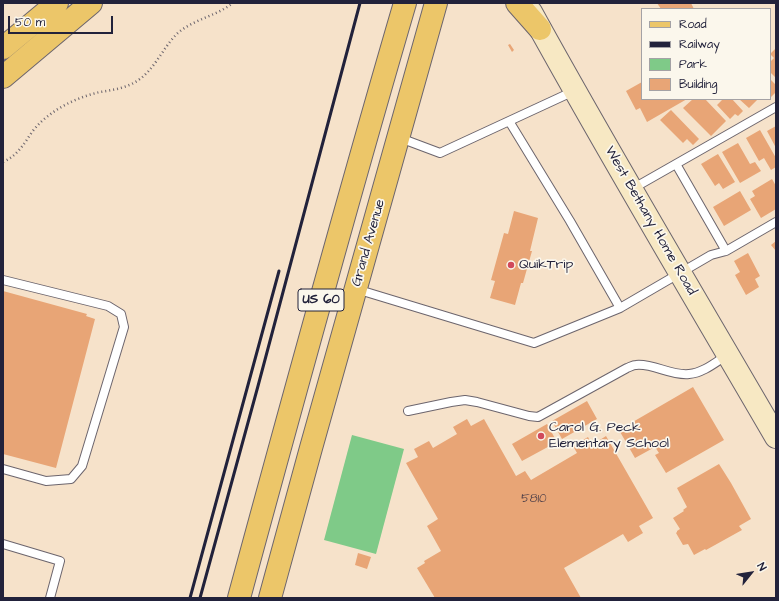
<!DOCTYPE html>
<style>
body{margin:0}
#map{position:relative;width:779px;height:601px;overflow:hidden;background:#f6e2ca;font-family:"Architects Daughter",sans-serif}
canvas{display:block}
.frame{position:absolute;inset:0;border:4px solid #22223b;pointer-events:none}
.legend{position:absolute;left:641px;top:8px;width:130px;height:92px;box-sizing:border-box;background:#fbf7ec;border:1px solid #a4a2a5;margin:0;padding:5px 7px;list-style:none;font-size:12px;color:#22223b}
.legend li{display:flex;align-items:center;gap:8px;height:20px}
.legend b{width:20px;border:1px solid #a4a2a5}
.north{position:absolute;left:731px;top:553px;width:40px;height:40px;-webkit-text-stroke:3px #fbf7ec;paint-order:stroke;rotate:60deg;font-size:11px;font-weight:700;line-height:16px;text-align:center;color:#22223b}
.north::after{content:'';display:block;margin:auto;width:14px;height:18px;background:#22223b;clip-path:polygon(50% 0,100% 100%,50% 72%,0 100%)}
.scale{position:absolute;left:8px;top:16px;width:105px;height:18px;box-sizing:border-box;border:2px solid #22223b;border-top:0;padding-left:5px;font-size:12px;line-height:14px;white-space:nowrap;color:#22223b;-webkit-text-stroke:3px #fbf7ec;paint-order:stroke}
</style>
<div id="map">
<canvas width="779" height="601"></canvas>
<div class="frame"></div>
<ul class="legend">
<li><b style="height:5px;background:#ecc669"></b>Road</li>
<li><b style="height:5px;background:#22223b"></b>Railway</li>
<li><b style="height:11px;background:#7fca88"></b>Park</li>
<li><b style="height:11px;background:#e8a576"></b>Building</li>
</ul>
<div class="north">N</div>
<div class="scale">50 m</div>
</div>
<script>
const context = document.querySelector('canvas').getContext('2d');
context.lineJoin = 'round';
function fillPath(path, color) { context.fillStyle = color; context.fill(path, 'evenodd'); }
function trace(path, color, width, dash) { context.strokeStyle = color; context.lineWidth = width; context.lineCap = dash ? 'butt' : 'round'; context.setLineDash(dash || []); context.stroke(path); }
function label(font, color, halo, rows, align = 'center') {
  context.font = font + ' "Architects Daughter",sans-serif'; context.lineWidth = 3.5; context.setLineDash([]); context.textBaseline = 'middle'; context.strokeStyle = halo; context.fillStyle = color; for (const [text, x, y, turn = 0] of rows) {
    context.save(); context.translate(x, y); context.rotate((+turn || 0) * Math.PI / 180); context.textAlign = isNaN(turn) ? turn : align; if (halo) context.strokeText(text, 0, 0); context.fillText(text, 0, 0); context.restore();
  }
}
const green = new Path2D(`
 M 352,435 L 404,449 L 376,554 L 324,540 Z`);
const building = new Path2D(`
 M 657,3 L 691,3 L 694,9 L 661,9 Z
 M 510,44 L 514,50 L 512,52 L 508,45 Z
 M 776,48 L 776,78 L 770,72 L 770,62 L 774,58 L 770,54 Z
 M 770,79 L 776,85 L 776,92 L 770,98 Z
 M 642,82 L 642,99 L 687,99 L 647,122 L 640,108 L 636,110 L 626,91 Z
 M 693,99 L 705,99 L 726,121 L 711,136 L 683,108 Z
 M 720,99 L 732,99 L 743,111 L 738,116 L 735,114 L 730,119 L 717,105 L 722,100 Z
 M 739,99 L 758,99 L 749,108 Z
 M 671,110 L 699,139 L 693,145 L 687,139 L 683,143 L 660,120 Z
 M 776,126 L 776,148 L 767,131 Z
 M 760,130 L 776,158 L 776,167 L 771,170 L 764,158 L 759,161 L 746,138 Z
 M 738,143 L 750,164 L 755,162 L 761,171 L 740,183 L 722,152 Z
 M 718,154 L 735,182 L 723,189 L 719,183 L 715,186 L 701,164 Z
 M 772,179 L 776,186 L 776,209 L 761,218 L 750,199 L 755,196 L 752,191 Z
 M 740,191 L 751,210 L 724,226 L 713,207 Z
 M 514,211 L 538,218 L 530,251 L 532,251 L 523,283 L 521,283 L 515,305 L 490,298 L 495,281 L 491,280 L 504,233 L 508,234 Z
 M 776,241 L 776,251 L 771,245 Z
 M 748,253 L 760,276 L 755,279 L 759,287 L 746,295 L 735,275 L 740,272 L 734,261 Z
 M 3,291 L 87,314 L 86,316 L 95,319 L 56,468 L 3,454 Z
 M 693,387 L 724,440 L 666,473 L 655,455 L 659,453 L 655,447 L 635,458 L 619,430 Z
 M 587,401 L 597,419 L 562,439 L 552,421 Z
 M 467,419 L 471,426 L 484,419 L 516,476 L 525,471 L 531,480 L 577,453 L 573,446 L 588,437 L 592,445 L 606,436 L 653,518 L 639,526 L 643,533 L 628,542 L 623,534 L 564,568 L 581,598 L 435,598 L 417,568 L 425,563 L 424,561 L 441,551 L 427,526 L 438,519 L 406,463 L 418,457 L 414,449 L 429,441 L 433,448 L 457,434 L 453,427 Z
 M 547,424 L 557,442 L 522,461 L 512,444 Z
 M 719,464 L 731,483 L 751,519 L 739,526 L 742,530 L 706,550 L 705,549 L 694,555 L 688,544 L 683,545 L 676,533 L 677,532 L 677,531 L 680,529 L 673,518 L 684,511 L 683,510 L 687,507 L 677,488 Z
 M 358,553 L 371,557 L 367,569 L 355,565 Z`);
const path = new Path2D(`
 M 3,162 C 17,156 24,144 32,132 C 38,124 45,118 52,113 C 66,103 83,96 100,92 C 113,90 126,88 137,81 C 155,70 164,45 179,32 C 195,19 216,16 233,3`);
const service = new Path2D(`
 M 509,121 L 570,221 L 620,308 L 711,255 L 726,251 L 776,222
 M 400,138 L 440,153 L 574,91
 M 676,164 L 726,251
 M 632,189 L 776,107
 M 3,280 L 108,306 L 121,314 L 124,327 L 82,466 L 71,479 L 46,481 L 3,469
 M 356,289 L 534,343 L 620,308
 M 408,411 L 451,402 L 465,400 L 477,402 L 529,416 L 538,417 L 627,368 C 630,367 633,365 636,365 C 653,363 671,376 689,374 C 703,373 716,362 727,355
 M 3,544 L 60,561 L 50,598`);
const secondary = new Path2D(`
 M 531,12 C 610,156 694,296 776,437`);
const primary = new Path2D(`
 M 3,48 L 57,3
 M 3,77 L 91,3`);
const trunk = new Path2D(`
 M 517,3 L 540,29
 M 239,598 C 293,399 347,201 405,3
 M 270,598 L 311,448 L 436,3`);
const rail = new Path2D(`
 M 190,598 L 279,271
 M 200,598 L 258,386 L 360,3`);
const markers = [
 [511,265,4,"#d1495b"],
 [541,436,4,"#d1495b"]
];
const numberNames = [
 ["5810",534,499]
];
const shields = [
 [321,300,46]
];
const shieldNames = [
 ["US 60",321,300]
];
const streetNames = [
 ["West Bethany Home Road",650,221,60],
 ["Grand Avenue",369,243,-74]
];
const poiNames = [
 ["QuikTrip",519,265],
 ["Carol G. Peck",549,428],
 ["Elementary School",549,444]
];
fillPath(green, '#7fca88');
fillPath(building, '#e8a576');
trace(service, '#6c656d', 10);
trace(secondary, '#6c656d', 24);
trace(primary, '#6c656d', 24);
trace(trunk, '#6c656d', 24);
trace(path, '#6c656d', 2.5, [1, 3]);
trace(service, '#fff', 8);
trace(secondary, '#f7e8c3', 22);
trace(primary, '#ecc669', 22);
trace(trunk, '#ecc669', 22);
trace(rail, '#22223b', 3);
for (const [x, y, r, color] of markers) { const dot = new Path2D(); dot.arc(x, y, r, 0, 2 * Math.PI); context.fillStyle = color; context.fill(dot); trace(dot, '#fbf7ec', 1.5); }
label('12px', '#54434a', null, numberNames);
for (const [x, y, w] of shields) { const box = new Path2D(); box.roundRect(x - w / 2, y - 11, w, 22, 3); context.fillStyle = '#fbf7ec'; context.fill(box); trace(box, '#22223b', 1); }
label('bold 13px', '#22223b', null, shieldNames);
label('14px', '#22223b', '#fbf7ec', streetNames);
label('14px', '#22223b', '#fbf7ec', poiNames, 'left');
</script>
